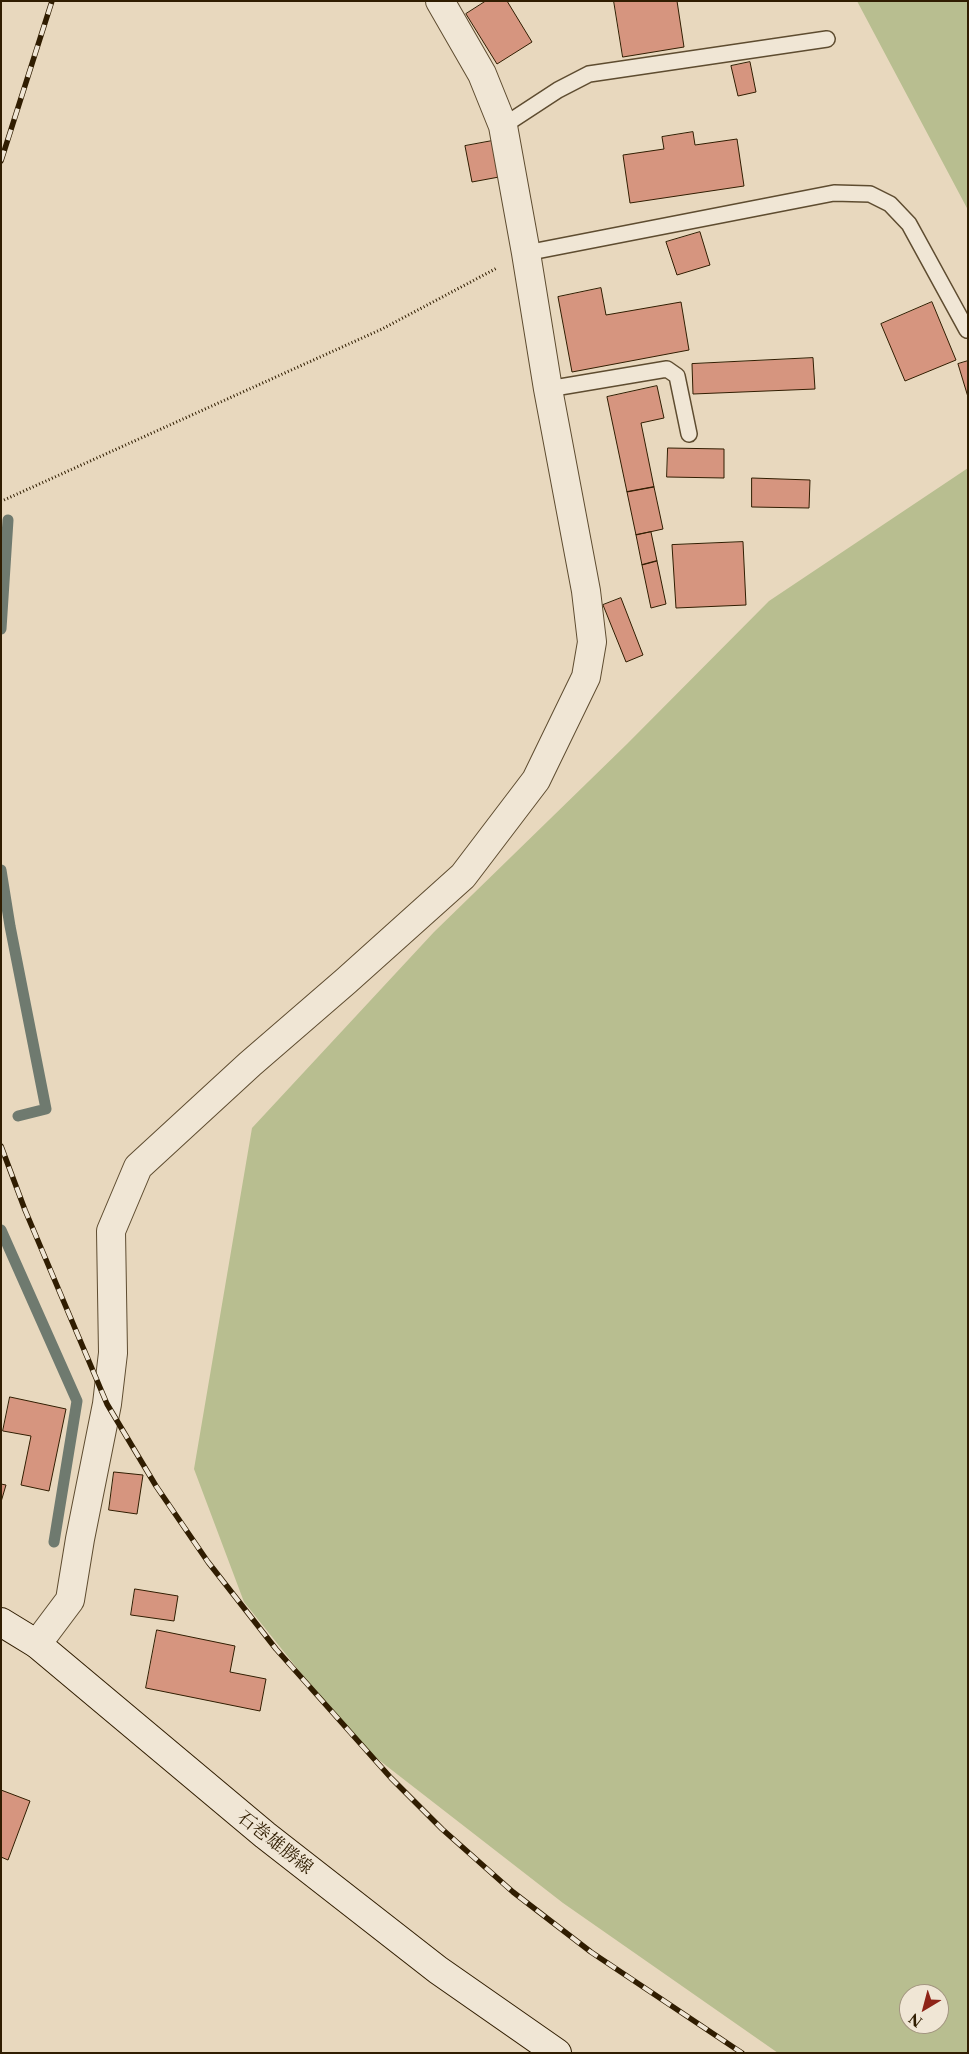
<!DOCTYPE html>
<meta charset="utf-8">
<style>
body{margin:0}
#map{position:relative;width:969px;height:2054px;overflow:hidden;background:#e8d8be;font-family:"Libre Caslon Text",serif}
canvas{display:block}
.frame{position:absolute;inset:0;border:2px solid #301d01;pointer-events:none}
.north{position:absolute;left:899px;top:1984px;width:50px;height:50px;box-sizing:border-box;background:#f0e6d5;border:1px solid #a39680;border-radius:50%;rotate:217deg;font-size:14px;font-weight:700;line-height:20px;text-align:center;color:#301d01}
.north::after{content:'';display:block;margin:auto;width:18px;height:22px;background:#8f2418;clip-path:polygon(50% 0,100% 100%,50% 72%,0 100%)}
</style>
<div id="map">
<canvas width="969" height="2054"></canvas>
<div class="frame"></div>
<div class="north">N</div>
</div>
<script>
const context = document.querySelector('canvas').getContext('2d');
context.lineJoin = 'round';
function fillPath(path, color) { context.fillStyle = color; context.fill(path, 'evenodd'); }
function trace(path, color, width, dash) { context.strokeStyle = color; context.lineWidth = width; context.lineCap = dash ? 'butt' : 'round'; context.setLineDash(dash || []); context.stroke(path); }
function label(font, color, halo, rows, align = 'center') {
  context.font = font + ' "Libre Caslon Text","Noto Serif JP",serif'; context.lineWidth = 4; context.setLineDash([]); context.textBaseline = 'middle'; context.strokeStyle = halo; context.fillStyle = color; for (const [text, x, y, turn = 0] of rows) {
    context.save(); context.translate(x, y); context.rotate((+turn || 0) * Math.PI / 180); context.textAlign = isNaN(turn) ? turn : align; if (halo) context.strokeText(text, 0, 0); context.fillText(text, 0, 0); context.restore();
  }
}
const green = new Path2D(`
 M 857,1 L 968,1 L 968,210 Z
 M 968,468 L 968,2053 L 778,2053 L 563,1903 L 357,1743 L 244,1602 L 194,1469 L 252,1128 L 434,932 L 627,744 L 769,601 ZM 909,1994 L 939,1994 L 939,2024 L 909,2024 Z`);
const stream = new Path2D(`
 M 1,629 L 8,520
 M 1,870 L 10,926 L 46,1109 L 18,1116
 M 1,1230 L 77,1401 L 54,1542`);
const building = new Path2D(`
 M 486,1 L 507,1 L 532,42 L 497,64 L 466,14 Z
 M 614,1 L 677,1 L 684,47 L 623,57 Z
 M 750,62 L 756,92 L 738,96 L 731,66 Z
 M 693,132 L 695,145 L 737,139 L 744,186 L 630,203 L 623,155 L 664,149 L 662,137 Z
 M 492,141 L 499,177 L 472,182 L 465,146 Z
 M 700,232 L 710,265 L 677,275 L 666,242 Z
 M 601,288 L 606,315 L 681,302 L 689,350 L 572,372 L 558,297 Z
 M 932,302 L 956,360 L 905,381 L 881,324 Z
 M 813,358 L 815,389 L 693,394 L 692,364 Z
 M 968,361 L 968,397 L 958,364 Z
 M 657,386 L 664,418 L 641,423 L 654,487 L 627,492 L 607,397 Z
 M 668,448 L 724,449 L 724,478 L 667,477 Z
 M 752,478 L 810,480 L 809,508 L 752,507 Z
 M 654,487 L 663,529 L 636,535 L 627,492 Z
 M 651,532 L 657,561 L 642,565 L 636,535 Z
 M 743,542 L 746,605 L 676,608 L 672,545 Z
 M 657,561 L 666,604 L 651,608 L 642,565 Z
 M 621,598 L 643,655 L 626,662 L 603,605 Z
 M 10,1397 L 66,1409 L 49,1491 L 21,1485 L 31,1436 L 3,1431 Z
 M 114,1472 L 143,1475 L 137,1514 L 109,1510 Z
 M 1,1484 L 6,1485 L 1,1502 Z
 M 135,1589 L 178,1596 L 174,1621 L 131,1615 Z
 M 157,1630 L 235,1646 L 230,1672 L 266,1679 L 260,1711 L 146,1688 Z
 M 1,1790 L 30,1801 L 8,1860 L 1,1857 Z`);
const path = new Path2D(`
 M 4,500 L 382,329 L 497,268`);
const lane = new Path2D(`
 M 503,126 L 558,90 L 589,74 L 827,39
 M 526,253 L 834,193 L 870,194 L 890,204 L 909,224 L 967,330
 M 548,389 L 667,369 L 677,376 L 689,434`);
const street = new Path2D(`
 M 37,1644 L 70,1600 L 80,1539 L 107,1404 L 113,1353 L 111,1231 L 138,1167 L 250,1064 L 346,981 L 463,876 L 536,780 L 586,677 L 592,642 L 586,591 L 548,389 L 526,253 L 503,126 L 482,74 L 440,1`);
const secondary = new Path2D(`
 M 1,1622 L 37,1644 L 265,1835 L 438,1970 L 557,2053`);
const rail = new Path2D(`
 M 1,161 L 52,1
 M 1,1146 L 25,1210 L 107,1404 L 156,1486 L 208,1562 L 276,1649 L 391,1778 L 442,1829 L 513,1892 L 591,1952 L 742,2053`);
const streetNames = [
 ["石巻雄勝線",275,1843,38]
];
fillPath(green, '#b8be90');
trace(stream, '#6f7a6f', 11);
fillPath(building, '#d6957f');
trace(building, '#301d01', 1);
trace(lane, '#5e4c30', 18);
trace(street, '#5e4c30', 30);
trace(secondary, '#301d01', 30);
trace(path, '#301d01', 3, [1, 2.5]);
trace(lane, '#f0e6d5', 15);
trace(street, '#f0e6d5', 28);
trace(secondary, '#f0e6d5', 28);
trace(rail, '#301d01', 5.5);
trace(rail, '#f0e6d5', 4, [11]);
label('18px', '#301d01', '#f0e6d5', streetNames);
</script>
